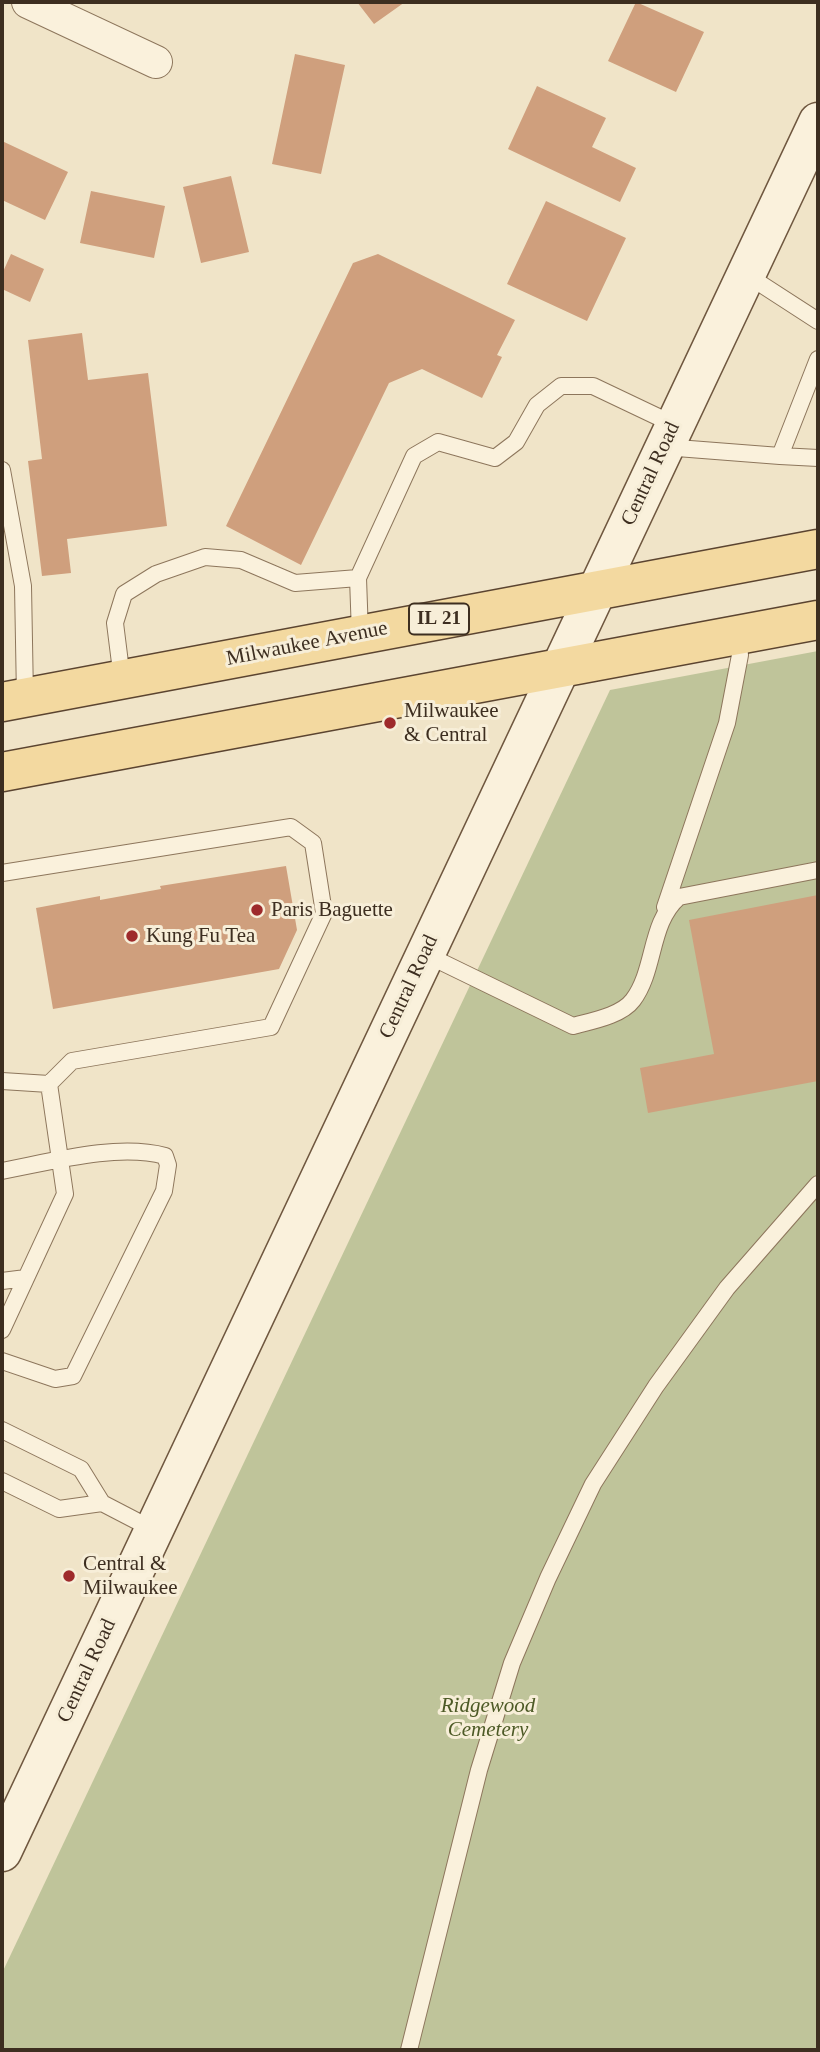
<!DOCTYPE html>
<style>
body{margin:0}
#map{position:relative;width:820px;height:2052px;overflow:hidden;background:#f0e4c8;font-family:Georgia,serif}
canvas{display:block}
.frame{position:absolute;inset:0;border:4px solid #3d2e20;pointer-events:none}
</style>
<div id="map">
<canvas width="820" height="2052"></canvas>
<div class="frame"></div>
</div>
<script>
const context = document.querySelector('canvas').getContext('2d');
context.lineJoin = 'round';
function fillPath(path, color) { context.fillStyle = color; context.fill(path, 'evenodd'); }
function trace(path, color, width, dash) { context.strokeStyle = color; context.lineWidth = width; context.lineCap = dash ? 'butt' : 'round'; context.setLineDash(dash || []); context.stroke(path); }
function label(font, color, halo, rows, align = 'center') {
  context.font = font + ' Georgia,serif'; context.lineWidth = 6; context.setLineDash([]); context.textBaseline = 'middle'; context.strokeStyle = halo; context.fillStyle = color; for (const [text, x, y, turn = 0] of rows) {
    context.save(); context.translate(x, y); context.rotate((+turn || 0) * Math.PI / 180); context.textAlign = isNaN(turn) ? turn : align; if (halo) context.strokeText(text, 0, 0); context.fillText(text, 0, 0); context.restore();
  }
}
const cemetery = new Path2D(`
 M 818,651 L 818,2050 L 2,2050 L 2,1973 L 610,690 Z`);
const building = new Path2D(`
 M 357,2 L 405,2 L 374,24 Z
 M 636,2 L 704,32 L 676,92 L 608,61 Z
 M 295,54 L 345,65 L 321,174 L 272,164 Z
 M 537,86 L 606,118 L 592,147 L 636,168 L 620,202 L 508,149 Z
 M 2,141 L 68,172 L 45,220 L 2,200 Z
 M 231,176 L 249,252 L 201,263 L 183,187 Z
 M 91,191 L 165,206 L 154,258 L 80,243 Z
 M 546,201 L 626,238 L 587,321 L 507,284 Z
 M 11,254 L 44,269 L 30,302 L 2,289 L 2,274 Z
 M 378,254 L 515,320 L 497,355 L 502,357 L 482,398 L 422,369 L 389,383 L 301,565 L 226,526 L 353,263 Z
 M 82,333 L 88,380 L 148,373 L 167,526 L 67,539 L 71,573 L 42,576 L 28,461 L 42,459 L 28,340 Z
 M 286,866 L 297,930 L 279,969 L 53,1009 L 36,908 L 100,896 L 100,900 L 161,889 L 160,886 Z
 M 818,895 L 818,1081 L 648,1113 L 640,1068 L 714,1054 L 689,920 Z`);
const lane = new Path2D(`
 M 747,275 L 818,321
 M 664,447 L 780,456 L 818,359
 M 780,456 L 818,458
 M 2,470 L 23,586 L 25,697
 M 360,634 L 358,578 L 414,456 L 438,442 L 495,458 L 516,442 L 537,405 L 561,386 L 593,386 L 675,425
 M 122,679 L 115,623 L 124,594 L 156,574 L 205,557 L 241,560 L 295,583 L 358,578
 M 2,873 L 291,827 L 313,843 L 324,913 L 271,1027 L 72,1061 L 49,1084 L 65,1194 L 2,1330
 M 665,907 L 727,723 L 740,655 L 738,635
 M 425,954 L 573,1026 C 591,1021 621,1016 633,1000 C 656,969 649,923 679,897 L 818,870
 M 2,1081 L 49,1084
 M 2,1171 C 50,1162 117,1143 165,1156 L 168,1165 L 164,1191 L 73,1376 L 55,1379 L 2,1361
 M 2,1281 L 26,1278
 M 2,1430 L 81,1469 L 102,1503 L 59,1509 L 2,1481
 M 102,1503 L 154,1530
 M 409,2050 L 479,1770 L 512,1663 L 548,1578 L 593,1484 L 656,1386 L 727,1288 L 818,1184`);
const street = new Path2D(`
 M 28,2 L 156,62`);
const secondary = new Path2D(`
 M 2,1852 L 818,122`);
const primary = new Path2D(`
 M 2,702 L 818,549
 M 2,772 L 818,620`);
const markers = [
 [390,723,7,"#9e2a2b"],
 [257,910,7,"#9e2a2b"],
 [132,936,7,"#9e2a2b"],
 [69,1576,7,"#9e2a2b"]
];
const shields = [
 [439,619,60]
];
const shieldNames = [
 ["IL 21",439,619]
];
const streetNames = [
 ["Central Road",651,474,-65],
 ["Milwaukee Avenue",307,644,-11],
 ["Central Road",409,987,-65],
 ["Central Road",87,1671,-65]
];
const poiNames = [
 ["Milwaukee",404,711],
 ["& Central",404,735],
 ["Paris Baguette",271,910],
 ["Kung Fu Tea",146,936],
 ["Central &",83,1564],
 ["Milwaukee",83,1588]
];
const parkNames = [
 ["Ridgewood",488,1706],
 ["Cemetery",488,1730]
];
fillPath(cemetery, '#bfc49a');
fillPath(building, '#cf9f7d');
trace(lane, '#8d765c', 18);
trace(street, '#8d765c', 34);
trace(secondary, '#6f573f', 41);
trace(primary, '#5b4430', 41);
trace(lane, '#faf1dc', 16);
trace(street, '#faf1dc', 32);
trace(secondary, '#faf1dc', 38);
trace(primary, '#f3d9a0', 38);
for (const [x, y, r, color] of markers) { const dot = new Path2D(); dot.arc(x, y, r, 0, 2 * Math.PI); context.fillStyle = color; context.fill(dot); trace(dot, '#f7eed8', 2.5); }
for (const [x, y, w] of shields) { const box = new Path2D(); box.roundRect(x - w / 2, y - 15.5, w, 31, 5); context.fillStyle = '#f7eed8'; context.fill(box); trace(box, '#3d2e20', 2); }
label('bold 19px', '#3d2e20', null, shieldNames);
label('21px', '#3d2e20', '#f7eed8', streetNames);
label('21px', '#3d2e20', '#f7eed8', poiNames, 'left');
label('italic 21px', '#4d5a26', '#f7eed8', parkNames);
</script>
